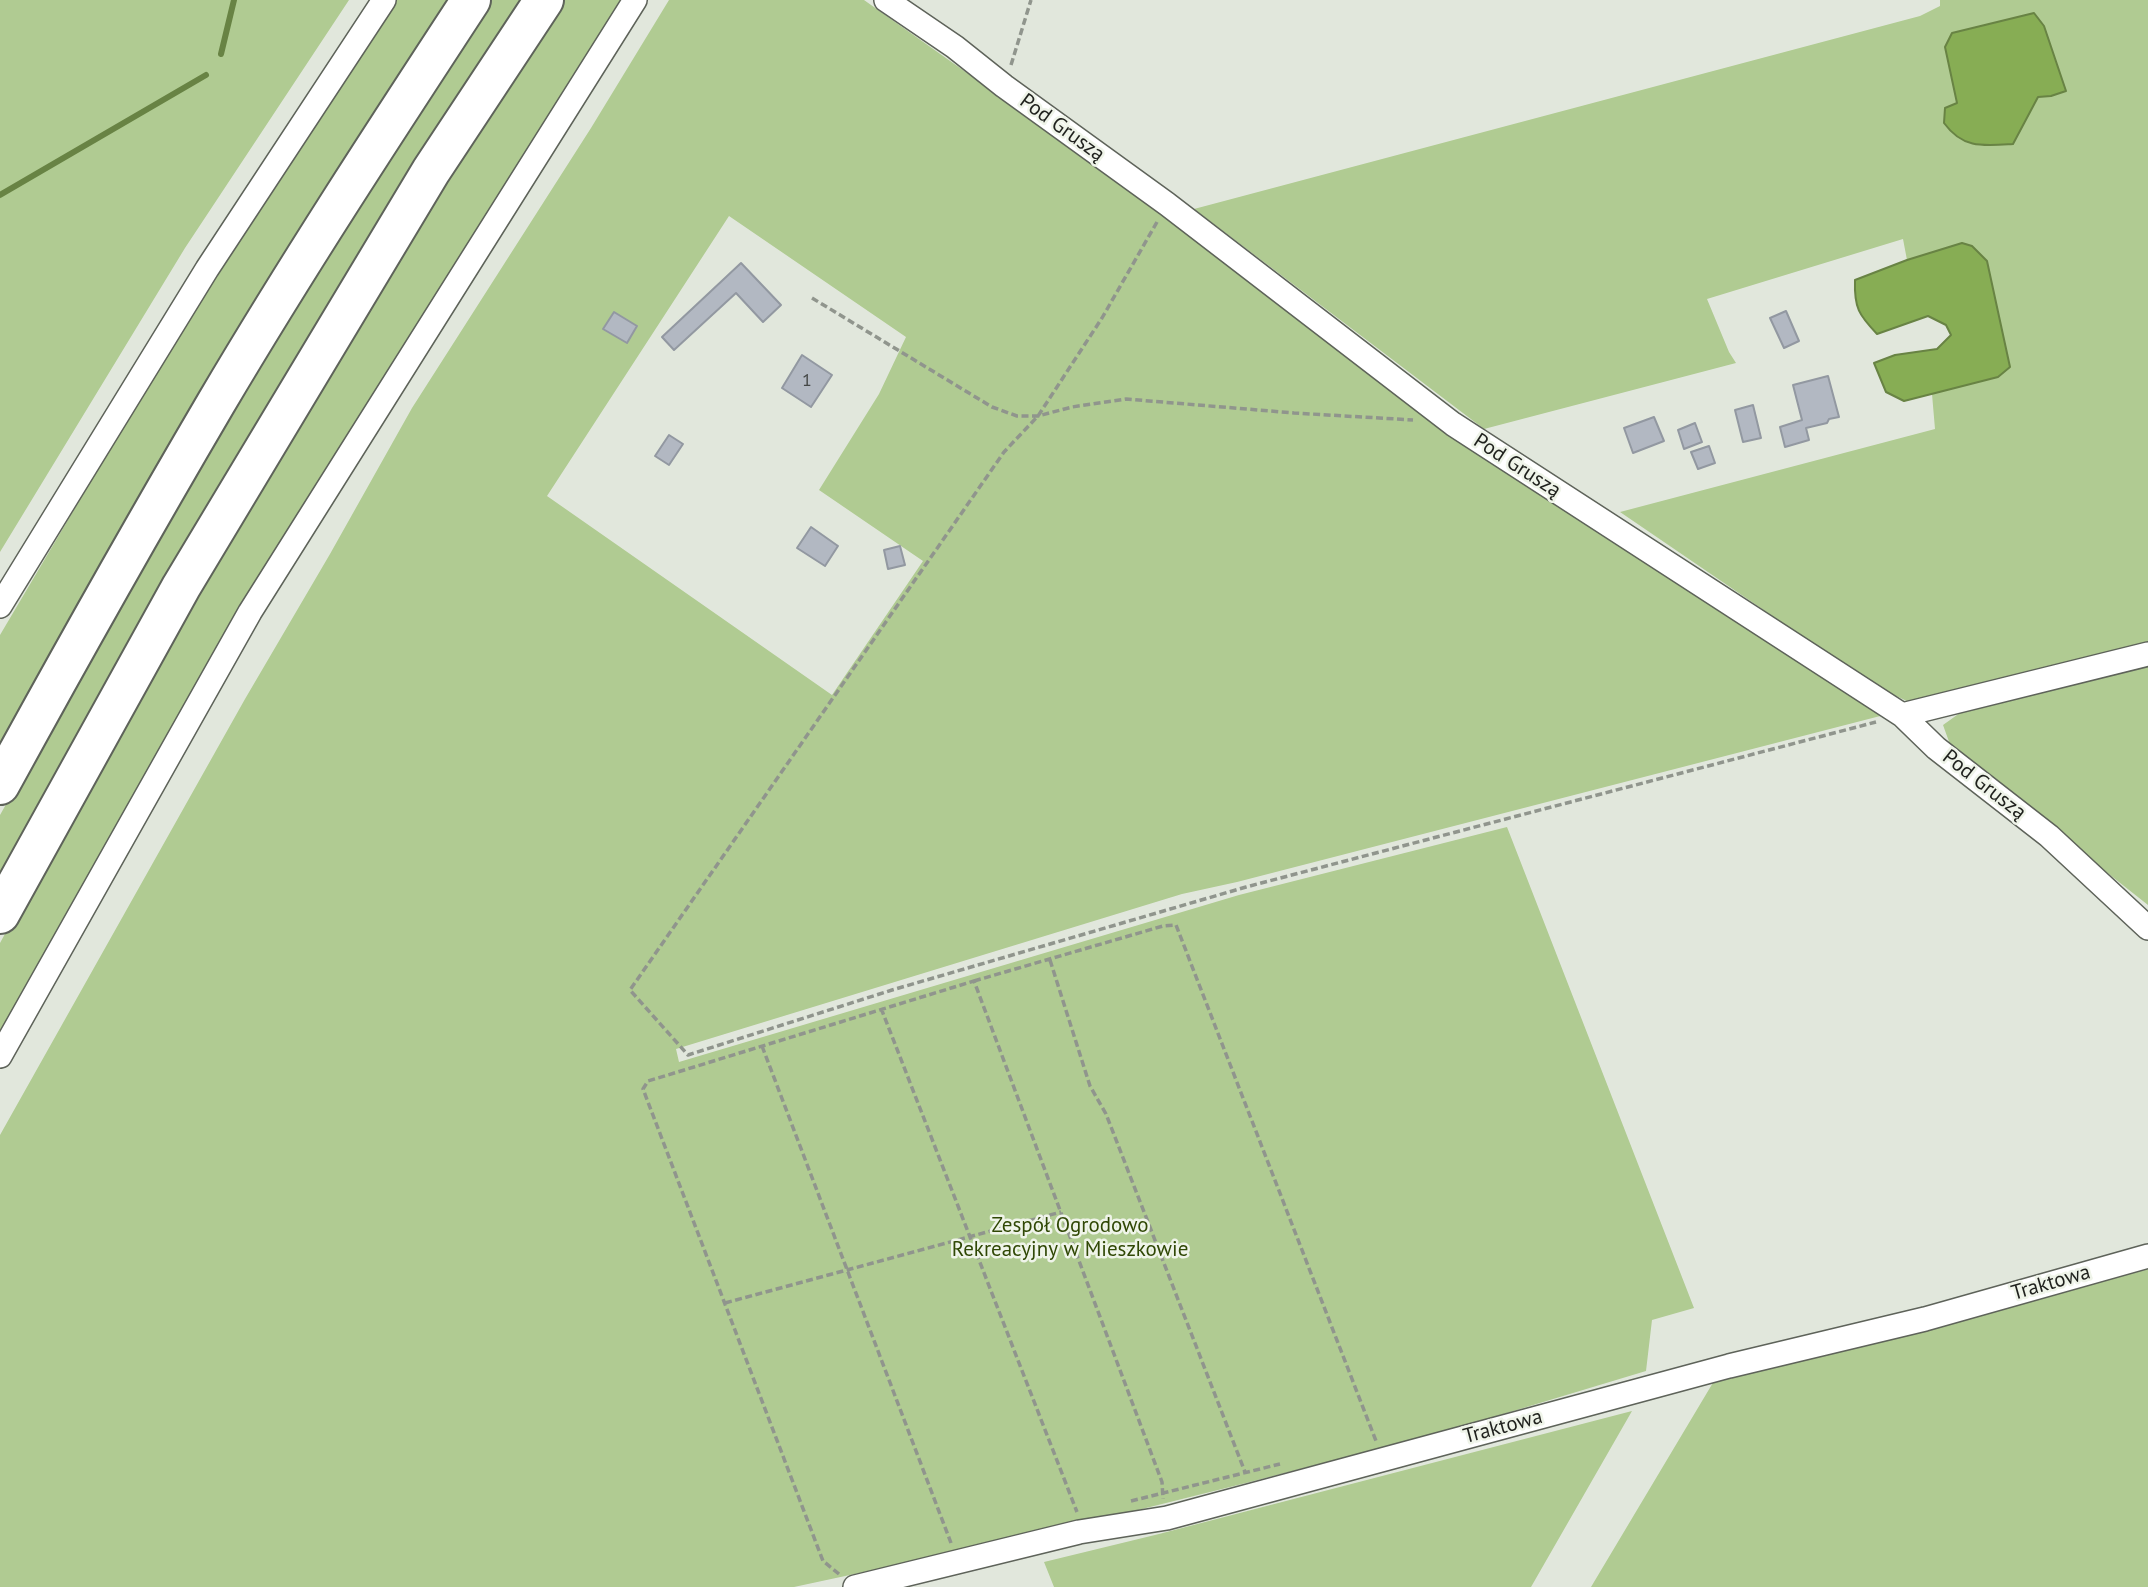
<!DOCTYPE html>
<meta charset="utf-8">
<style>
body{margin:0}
canvas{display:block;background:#e1e7dc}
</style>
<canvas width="2148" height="1587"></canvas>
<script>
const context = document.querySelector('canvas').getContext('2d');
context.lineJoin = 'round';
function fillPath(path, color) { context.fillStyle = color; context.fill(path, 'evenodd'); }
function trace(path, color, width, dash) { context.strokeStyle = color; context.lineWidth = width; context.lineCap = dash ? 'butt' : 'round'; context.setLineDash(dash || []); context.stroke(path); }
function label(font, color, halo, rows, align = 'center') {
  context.font = font + ' "PT Sans",sans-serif'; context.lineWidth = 5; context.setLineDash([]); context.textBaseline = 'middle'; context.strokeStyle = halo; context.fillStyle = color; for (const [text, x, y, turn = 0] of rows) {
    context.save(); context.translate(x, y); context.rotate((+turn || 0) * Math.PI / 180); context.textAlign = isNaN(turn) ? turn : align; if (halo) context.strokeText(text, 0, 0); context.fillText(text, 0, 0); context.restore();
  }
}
const green = new Path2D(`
 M 0,0 L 349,0 L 185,248 L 0,552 Z
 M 393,0 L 454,0 L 0,756 L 0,635 L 166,354 Z
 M 489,0 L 527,0 L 0,881 L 0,815 L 100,638 L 229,419 L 366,193 Z
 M 562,0 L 621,0 L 376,391 L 0,1043 L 0,943 L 90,778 L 172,635 L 419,225 Z
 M 669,0 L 864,0 L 1217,250 L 1888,714 L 1237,882 L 1182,894 L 676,1049 L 679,1062 L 1239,895 L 1507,827 L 1694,1308 L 1652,1320 L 1646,1371 L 1447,1431 L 1246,1483 L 1050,1532 L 794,1587 L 0,1587 L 0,1135 L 245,699 L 330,554 L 412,408 L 591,128 ZM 729,216 L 906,337 L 879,394 L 819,490 L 923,561 L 832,695 L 547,496 Z
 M 1940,0 L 2148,0 L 2148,644 L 1911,703 L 1875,686 L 1620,512 L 1935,429 L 1932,394 L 1998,377 L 1962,243 L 1907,260 L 1903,239 L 1707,299 L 1729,352 L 1736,363 L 1484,429 L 1194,209 L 1920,16 L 1940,6 Z
 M 2148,658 L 2148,905 L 1952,750 L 1943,725 L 1971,705 Z
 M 2148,1269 L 2148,1587 L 1591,1587 L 1714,1381 L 1800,1361 Z
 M 1632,1411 L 1531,1587 L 1054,1587 L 1044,1562 L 1159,1534 Z`);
const water = new Path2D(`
 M 2034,13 L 2044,26 L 2066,91 L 2051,96 L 2038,97 L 2013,144 C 1983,146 1963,149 1944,123 L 1945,108 L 1957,103 L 1945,47 L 1952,33 Z
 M 1962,243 L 1972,246 L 1987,261 L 2010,367 L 1998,377 L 1904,401 L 1886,392 L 1874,363 L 1895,355 L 1937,349 L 1951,335 L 1946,325 L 1928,316 L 1877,334 C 1859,315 1854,308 1855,280 L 1907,260 Z`);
const stream = new Path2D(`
 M 221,54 L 234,0
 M 0,195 L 206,75`);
const building = new Path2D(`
 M 741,263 L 781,305 L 763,322 L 736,293 L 674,350 L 662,337 Z
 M 1786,311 L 1799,341 L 1784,348 L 1770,318 Z
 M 614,312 L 637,326 L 627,343 L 603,329 Z
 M 802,355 L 832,375 L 811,407 L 782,388 Z
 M 1828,376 L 1839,417 L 1829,419 L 1827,423 L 1806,428 L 1809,440 L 1785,447 L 1780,427 L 1802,420 L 1793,385 Z
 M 1753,405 L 1761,438 L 1743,442 L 1735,410 Z
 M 1654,417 L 1664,441 L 1633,453 L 1624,428 Z
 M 1695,423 L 1702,442 L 1684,449 L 1678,430 Z
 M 669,435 L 683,444 L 669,465 L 655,456 Z
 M 1709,446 L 1715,463 L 1698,469 L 1691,452 Z
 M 811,527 L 838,546 L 825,566 L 797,548 Z
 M 900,546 L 905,565 L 888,569 L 884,550 Z`);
const path = new Path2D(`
 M 1011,65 L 1031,0
 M 1157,222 L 1102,318 L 1038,416 L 1004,452 L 630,990 L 688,1055 L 892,990 L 1246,887 L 1876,722
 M 812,298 L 992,407 L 1017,416 L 1038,416 L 1072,407 L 1126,399 L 1294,413 L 1413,420
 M 1050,960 L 1090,1086 L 1106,1114 L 1245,1472
 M 974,981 L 1163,926 L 1176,925 L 1376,1441
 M 881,1008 L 1077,1512
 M 762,1046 L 951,1543
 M 725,1303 L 1061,1212
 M 1131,1501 L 1280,1464
 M 839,1574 L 823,1561 L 643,1089 L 648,1081 L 694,1067 L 974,981 L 1162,1482 L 1163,1499`);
const minor = new Path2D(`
 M 886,0 L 955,47 L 1004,86 L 1167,204 L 1453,424 L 1902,715 L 1936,748 L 2049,836 L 2148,928
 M 0,606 L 207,269 L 384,0
 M 1902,715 L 2148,654
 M 0,1056 L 250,612 L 635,0
 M 855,1587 L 1079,1532 L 1167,1518 L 1729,1366 L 1925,1319 L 2148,1256`);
const motorway = new Path2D(`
 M 0,785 C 70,657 142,529 216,403 C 297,266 384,133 471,0
 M 0,914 L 181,587 L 431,171 L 544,0`);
const numberNames = [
 ["1",807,381]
];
const streetNames = [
 ["Pod Gruszą",1062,128,36],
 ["Pod Gruszą",1517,466,33],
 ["Pod Gruszą",1984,785,38],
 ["Traktowa",2051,1283,-16],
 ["Traktowa",1503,1427,-15]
];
const parkNames = [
 ["Zespół Ogrodowo",1070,1226],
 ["Rekreacyjny w Mieszkowie",1070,1250]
];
fillPath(green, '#b0cb92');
fillPath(water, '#87ad54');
trace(water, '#688344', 2);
trace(stream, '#688344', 6);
fillPath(building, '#b2b8c2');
trace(building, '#9298a1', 2);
trace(minor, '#5e635a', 26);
trace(motorway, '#5e635a', 42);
trace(path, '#90958d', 3.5, [7, 3.5]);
trace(minor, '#fff', 23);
trace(motorway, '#fff', 38);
label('18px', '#444746', null, numberNames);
label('21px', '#1f211d', '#eff4e9', streetNames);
label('21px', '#304805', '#eff4e9', parkNames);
</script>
